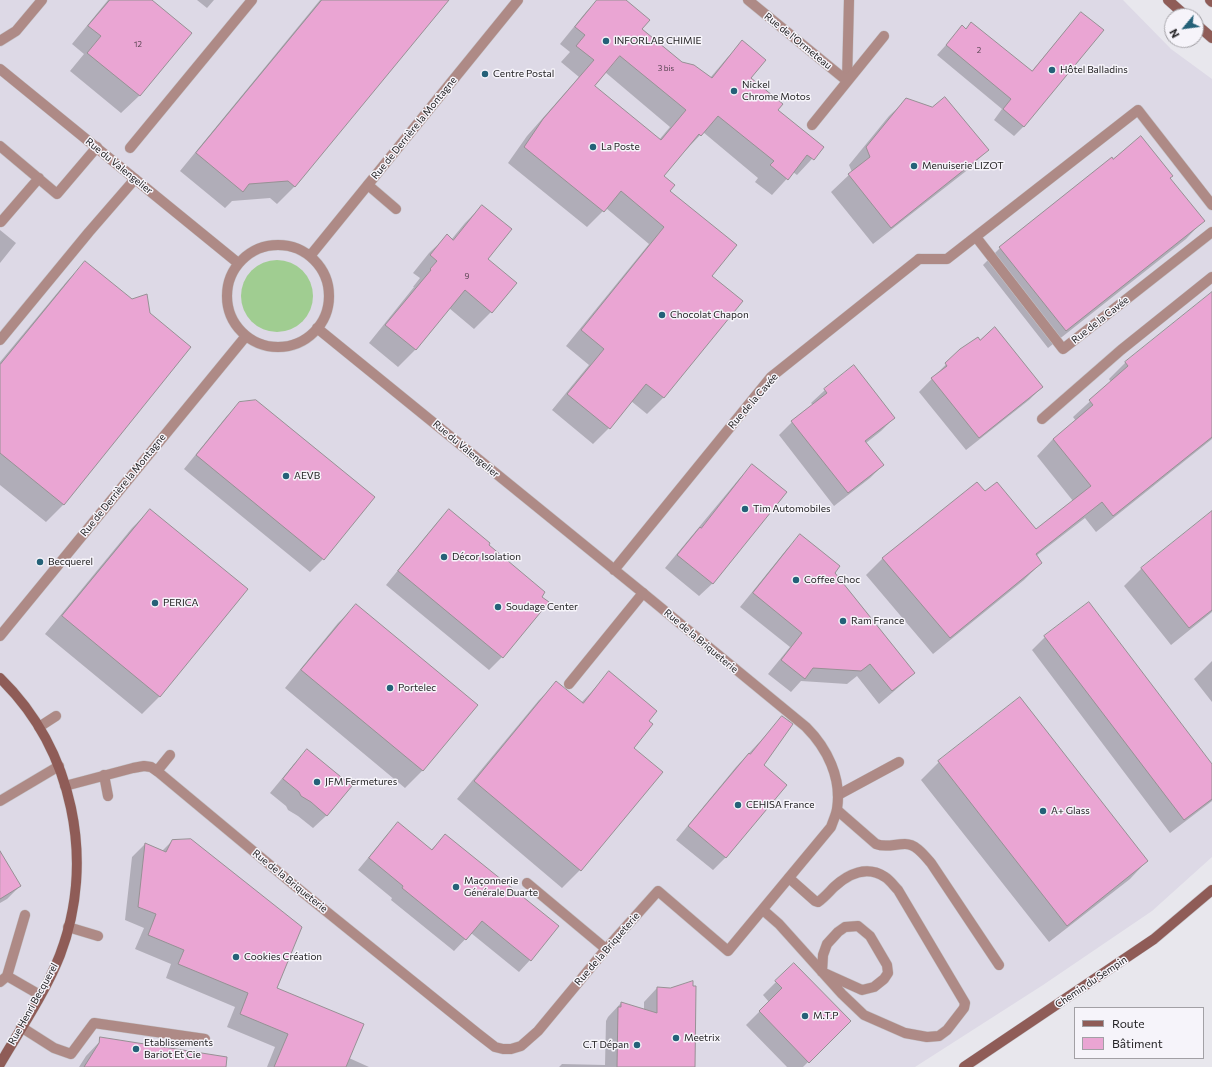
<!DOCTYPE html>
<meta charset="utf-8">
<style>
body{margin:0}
#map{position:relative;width:1212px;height:1067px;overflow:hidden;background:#e8e7ed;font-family:Commissioner,sans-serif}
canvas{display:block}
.legend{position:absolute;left:1074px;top:1007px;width:130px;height:52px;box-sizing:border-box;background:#f6f4fa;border:1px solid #a2a0a5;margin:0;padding:5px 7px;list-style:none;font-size:12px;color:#242325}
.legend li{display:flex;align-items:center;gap:8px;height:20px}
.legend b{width:20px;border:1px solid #a2a0a5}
.north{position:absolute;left:1164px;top:8px;width:40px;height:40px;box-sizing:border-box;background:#f6f4fa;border:1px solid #a2a0a5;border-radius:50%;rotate:241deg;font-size:11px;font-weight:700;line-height:16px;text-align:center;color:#242325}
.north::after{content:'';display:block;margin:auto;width:14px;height:18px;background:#246178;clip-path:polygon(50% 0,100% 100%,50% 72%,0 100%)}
</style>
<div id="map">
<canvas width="1212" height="1067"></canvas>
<ul class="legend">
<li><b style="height:5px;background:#8f5c57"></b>Route</li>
<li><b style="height:11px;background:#eaa5d3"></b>Bâtiment</li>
</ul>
<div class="north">N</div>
</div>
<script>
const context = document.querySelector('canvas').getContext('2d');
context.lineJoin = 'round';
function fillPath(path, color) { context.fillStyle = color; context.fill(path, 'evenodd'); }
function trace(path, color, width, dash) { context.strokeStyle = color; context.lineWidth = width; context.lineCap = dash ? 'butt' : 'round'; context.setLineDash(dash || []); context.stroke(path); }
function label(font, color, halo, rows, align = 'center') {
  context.font = font + ' Commissioner,sans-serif'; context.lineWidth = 3; context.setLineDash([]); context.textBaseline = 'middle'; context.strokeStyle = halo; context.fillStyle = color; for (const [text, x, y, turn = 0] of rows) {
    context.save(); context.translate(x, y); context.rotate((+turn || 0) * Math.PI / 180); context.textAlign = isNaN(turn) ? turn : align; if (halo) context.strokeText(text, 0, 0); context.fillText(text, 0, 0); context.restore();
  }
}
const built = new Path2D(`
 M 0,0 L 1123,0 L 1171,49 L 1212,79 L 1212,857 L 1152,911 L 1043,985 L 915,1067 L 0,1067 Z`);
const green = new Path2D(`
 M241 296a36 36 0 1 1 72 0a36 36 0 1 1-72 0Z`);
const shadow = new Path2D(`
 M 108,0 L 150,0 L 191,33 L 139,96 L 121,113 L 70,71 L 84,54 L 72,44 Z
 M 197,0 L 214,0 L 207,8 Z
 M 320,0 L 447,0 L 295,186 L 277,204 L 270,198 L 232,201 L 225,208 L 180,171 Z
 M 598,0 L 624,0 L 641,29 L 681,63 L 710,78 L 727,58 L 743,42 L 750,78 L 777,110 L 823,147 L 797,175 L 793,172 L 772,195 L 755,182 L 758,178 L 703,132 L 685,151 L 684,151 L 663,176 L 669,191 L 711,276 L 742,301 L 663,398 L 647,414 L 631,401 L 609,428 L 593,444 L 552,410 L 589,365 L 566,346 L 649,244 L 606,208 L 587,227 L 508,163 L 527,136 L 579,77 L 561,62 L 570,52 L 560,44 L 586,12 ZM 605,72 L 670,127 L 659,140 L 594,86 Z
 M 1081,14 L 1024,126 L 1014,136 L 994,120 L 1002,109 L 937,55 L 962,27 L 965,30 L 971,23 L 1031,72 L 1072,23 Z
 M 907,99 L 987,150 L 970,168 L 873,244 L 831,192 L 852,172 L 849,165 L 889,116 Z
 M 1112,160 L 1169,179 L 1203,221 L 1186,239 L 1048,348 L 983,265 L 1000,248 Z
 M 482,206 L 486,259 L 515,283 L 491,312 L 474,329 L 449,308 L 415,350 L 398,367 L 369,343 L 414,287 L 413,287 L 420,278 L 413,273 L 429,253 L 447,236 L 451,240 L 465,223 Z
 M 0,230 L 16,243 L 0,263 Z
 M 86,263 L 64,504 L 46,522 L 0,485 L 0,362 L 68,280 Z
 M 1212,294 L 1212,439 L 1096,532 L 1085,518 L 1036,556 L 1041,563 L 1024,580 L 933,654 L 866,575 L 882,559 L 977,484 L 985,493 L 1036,530 L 1073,501 L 1037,456 L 1053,439 L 1076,421 L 1073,417 L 1111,382 L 1109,379 L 1125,363 Z
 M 960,350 L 1042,387 L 1029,400 L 966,450 L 919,392 Z
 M 854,366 L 894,418 L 881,431 L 866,443 L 883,465 L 870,478 L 834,506 L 779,435 L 792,422 L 813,405 L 811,403 L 825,390 Z
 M 240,403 L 323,559 L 310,572 L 184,469 L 226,417 Z
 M 752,466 L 713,583 L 699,596 L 665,568 L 739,479 Z
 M 150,510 L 160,696 L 142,714 L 45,634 L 132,528 Z
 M 449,510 L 487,545 L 540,597 L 502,657 L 489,670 L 386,585 L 436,524 Z
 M 1212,512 L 1212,612 L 1171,645 L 1124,586 L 1141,569 Z
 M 800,536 L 833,573 L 914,673 L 900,686 L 879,704 L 857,676 L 847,684 L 801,681 L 791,692 L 768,674 L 790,647 L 740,607 L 787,549 Z
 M 356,606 L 423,770 L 405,788 L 285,688 L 338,623 Z
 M 1045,637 L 1212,766 L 1212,801 L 1170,833 L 1032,650 Z
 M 1212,661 L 1212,702 L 1194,679 Z
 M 609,673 L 647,721 L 632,748 L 580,870 L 562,888 L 457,799 L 539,700 L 557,683 L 581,703 Z
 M 1020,699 L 1147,861 L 1130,879 L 1049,942 L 921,780 L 939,762 Z
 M 783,717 L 726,857 L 713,870 L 676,840 L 736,767 Z
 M 307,751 L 327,815 L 313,828 L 298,816 L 288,810 L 286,806 L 270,793 L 294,764 Z
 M 398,823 L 431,850 L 445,836 L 530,960 L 519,972 L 471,933 L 454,951 L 391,900 L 392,898 L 358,870 L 387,835 Z
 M 172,841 L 276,988 L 349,1058 L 369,1067 L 267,1067 L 275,1047 L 227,1027 L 235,1007 L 166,978 L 171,964 L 135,949 L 144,928 L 125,920 L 132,857 L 145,844 L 162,851 Z
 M 0,852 L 20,886 L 7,899 L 0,903 Z
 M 794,964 L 849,1021 L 803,1067 L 787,1067 L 746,1025 L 769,1002 L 763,995 Z
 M 657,988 L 694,1067 L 559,1067 L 562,1064 L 605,1065 L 606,1021 L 608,1017 L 621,1003 L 644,1010 L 644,1002 Z
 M 103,1038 L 212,1067 L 79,1067 L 86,1056 Z`);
const building = new Path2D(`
 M 110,0 L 152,0 L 192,33 L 140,96 L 87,53 L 101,36 L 88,26 Z
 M 322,0 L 449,0 L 295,187 L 288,181 L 249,184 L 243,192 L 196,153 Z
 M 597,0 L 626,0 L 650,20 L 642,29 L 682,62 L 694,65 L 712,78 L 742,40 L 766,60 L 751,78 L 783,104 L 778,110 L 824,147 L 814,160 L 807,155 L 788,180 L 770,165 L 774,161 L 718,116 L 701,136 L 699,134 L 664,176 L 675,185 L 670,191 L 737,245 L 712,276 L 743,301 L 664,398 L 646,384 L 610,429 L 567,394 L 604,349 L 581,330 L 664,227 L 621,191 L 604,212 L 524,147 L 543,119 L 594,60 L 576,46 L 585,35 L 575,27 ZM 620,56 L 686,110 L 661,140 L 595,86 Z
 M 1081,12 L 1104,30 L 1024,127 L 1003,109 L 1011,99 L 946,45 L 962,25 L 966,29 L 971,22 L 1032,71 Z
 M 945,97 L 989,150 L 891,228 L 848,174 L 870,157 L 866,147 L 906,98 L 932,107 Z
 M 1141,136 L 1173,176 L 1170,178 L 1205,221 L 1066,331 L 999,247 L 1112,157 L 1113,159 Z
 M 482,205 L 512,229 L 488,259 L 517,283 L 492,313 L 465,290 L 416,350 L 385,325 L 431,270 L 430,269 L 437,261 L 430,255 L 447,234 L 453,240 Z
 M 85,261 L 132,299 L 147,294 L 150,313 L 191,347 L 64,505 L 0,453 L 0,365 Z
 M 1212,292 L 1212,437 L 1113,516 L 1102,502 L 1036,554 L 1042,563 L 950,638 L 882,558 L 977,482 L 985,491 L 997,482 L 1036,529 L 1091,486 L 1053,439 L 1093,405 L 1089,400 L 1128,366 L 1125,362 Z
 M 995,327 L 1043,387 L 979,438 L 931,378 L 947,366 L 945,363 L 960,349 L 978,337 L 980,340 Z
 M 854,365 L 895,418 L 865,441 L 884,465 L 848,493 L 791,421 L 827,393 L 824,389 Z
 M 256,400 L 375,497 L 324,560 L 196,455 L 239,402 Z
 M 752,464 L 787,492 L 713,584 L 677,555 L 700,527 L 701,528 Z
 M 150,509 L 248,589 L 160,697 L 62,616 Z
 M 449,509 L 490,543 L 489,545 L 545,592 L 542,597 L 549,602 L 503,658 L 398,571 Z
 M 1212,511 L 1212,610 L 1189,628 L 1141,568 Z
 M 800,534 L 840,566 L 835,573 L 915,673 L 892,691 L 870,664 L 861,671 L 813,668 L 805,679 L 781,660 L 802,633 L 753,593 Z
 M 1089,602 L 1212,764 L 1212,799 L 1184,820 L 1044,636 Z
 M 356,604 L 478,705 L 423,771 L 301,670 Z
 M 609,671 L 657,711 L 649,721 L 653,724 L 634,748 L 663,772 L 581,871 L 474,781 L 556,681 L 583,703 Z
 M 1020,697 L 1148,861 L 1067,926 L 938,761 Z
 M 782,716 L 793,724 L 764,765 L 787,785 L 726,858 L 688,826 L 749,753 L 750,754 Z
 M 307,749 L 352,786 L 327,816 L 311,802 L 301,796 L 299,792 L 283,779 Z
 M 398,822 L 432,850 L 445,834 L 559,926 L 531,961 L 482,921 L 466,940 L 402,888 L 403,886 L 369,858 Z
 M 191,839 L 302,927 L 277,988 L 364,1024 L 346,1067 L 274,1067 L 288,1034 L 240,1014 L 248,993 L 178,964 L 184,950 L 148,935 L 156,914 L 138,907 L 145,843 L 166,852 L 172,840 Z
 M 0,851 L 21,886 L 0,899 Z
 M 794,963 L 851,1021 L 809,1063 L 759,1011 L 782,988 L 775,981 Z
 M 693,981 L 693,986 L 696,986 L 695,1067 L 617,1067 L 618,1007 L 621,1007 L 621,1002 L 657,1013 L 657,987 L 670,988 Z
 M 100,1037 L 227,1057 L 226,1067 L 84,1067 L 99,1043 Z`);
const lane = new Path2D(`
 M 0,41 L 16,31 L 42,0
 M 847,81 L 849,0
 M 0,146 L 57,194 L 97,147
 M 130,148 L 252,0
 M 368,185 L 396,209
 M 1,222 L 39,178
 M 976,237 L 1063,349 L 1212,232
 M 919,259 L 947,259 L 1138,110 L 1212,205
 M 0,340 L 89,232 L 135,179
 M 1042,419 L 1121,350 L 1212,277
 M 569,684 L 643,593
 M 39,727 L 56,716
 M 157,771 L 170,755
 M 104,775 L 108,796
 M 838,795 L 899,762
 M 0,801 L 59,766
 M 837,810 L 876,844 C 886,848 894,844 905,844 C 916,844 924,855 931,863 L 999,965
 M 527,883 L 606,949
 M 763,910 L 779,924 L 842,994 L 864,1015 L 905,1033 L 927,1037 L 939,1036 L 947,1030 L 964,1008 L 965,1003 L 898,890 C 894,886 890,880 885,877 C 867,865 848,874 834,887 C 829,892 824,898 818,902 L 815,901 L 789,878
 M 858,926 L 870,936 L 887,965 L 888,973 L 884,979 L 874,987 L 862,990 L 822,972 L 823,955 L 827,944 L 838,932 L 845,927 Z
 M 68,927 L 98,936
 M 7,976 L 40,995
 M 0,982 L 7,976 L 25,915
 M 21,1027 L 54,1048 L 71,1054 L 94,1023 L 205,1039`);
const street = new Path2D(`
 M 748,0 L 847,81
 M 0,69 L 238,263
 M 812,125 L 884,36
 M227 296a51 51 0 1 1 102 0a51 51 0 1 1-102 0Z
 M 310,256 L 518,0
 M 614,570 L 771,377 L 919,259
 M 0,636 L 246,336
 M 65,786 L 133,768 L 144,766 L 151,767 L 157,771 L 306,895 L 477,1033 L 495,1047 L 503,1049 L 511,1049 L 521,1046 L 538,1031 L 606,949 L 658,891 L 728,951 L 831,827 C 833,821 836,815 837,809 C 842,778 827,748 806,727 L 643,593 L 317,328`);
const secondary = new Path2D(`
 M 1168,0 L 1186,16
 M 1210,0 L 1212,2
 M 1196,24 L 1212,38
 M 0,678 C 73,749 96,860 60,955 C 45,993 21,1028 0,1064
 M 964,1067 L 1154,939 L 1212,890`);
const markers = [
 [606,41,4,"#246178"],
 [1052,70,4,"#246178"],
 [485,74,4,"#246178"],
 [734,91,4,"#246178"],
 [593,147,4,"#246178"],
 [914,166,4,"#246178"],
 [662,315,4,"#246178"],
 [286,476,4,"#246178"],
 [745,509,4,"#246178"],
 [444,557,4,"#246178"],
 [40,562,4,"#246178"],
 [796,580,4,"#246178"],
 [155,603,4,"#246178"],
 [498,607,4,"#246178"],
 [843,621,4,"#246178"],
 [390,688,4,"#246178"],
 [317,782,4,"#246178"],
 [738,805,4,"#246178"],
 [1043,811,4,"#246178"],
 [456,887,4,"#246178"],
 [236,957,4,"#246178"],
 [805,1016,4,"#246178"],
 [676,1038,4,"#246178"],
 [637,1045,4,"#246178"],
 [136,1049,4,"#246178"]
];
const numberNames = [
 ["12",138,44],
 ["2",979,50],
 ["3 bis",666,68],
 ["9",467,276]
];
const poiNames = [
 ["INFORLAB CHIMIE",614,41],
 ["Hôtel Balladins",1060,70],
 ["Centre Postal",493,74],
 ["Nickel",742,85],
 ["Chrome Motos",742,97],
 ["La Poste",601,147],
 ["Menuiserie LIZOT",922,166],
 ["Chocolat Chapon",670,315],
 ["AEVB",294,476],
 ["Tim Automobiles",753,509],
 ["Décor Isolation",452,557],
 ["Becquerel",48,562],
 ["Coffee Choc",804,580],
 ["PERICA",163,603],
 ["Soudage Center",506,607],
 ["Ram France",851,621],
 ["Portelec",398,688],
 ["JFM Fermetures",325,782],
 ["CEHISA France",746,805],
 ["A+ Glass",1051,811],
 ["Maçonnerie",464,881],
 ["Générale Duarte",464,893],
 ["Cookies Création",244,957],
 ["M.T.P",813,1016],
 ["Meetrix",684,1038],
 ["Etablissements",144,1043],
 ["Bariot Et Cie",144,1055],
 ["C.T Dépan",629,1045,"right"]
];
const streetNames = [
 ["Rue de l'Ormeteau",798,41,39],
 ["Rue de Derrière la Montagne",414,128,-51],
 ["Rue du Valengelier",119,166,39],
 ["Rue de la Cavée",1100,320,-38],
 ["Rue de la Cavée",753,401,-49],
 ["Rue du Valengelier",466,449,40],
 ["Rue de Derrière la Montagne",123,485,-51],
 ["Rue de la Briqueterie",701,641,40],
 ["Rue de la Briqueterie",290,881,39],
 ["Rue de la Briqueterie",607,949,-49],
 ["Chemin du Sempin",1091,982,-34],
 ["Rue Henri Becquerel",33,1004,-61]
];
fillPath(built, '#ddd9e6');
fillPath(green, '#a0cd91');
fillPath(shadow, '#0003');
fillPath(building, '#eaa5d3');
trace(building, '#979195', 1);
trace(lane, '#c5c4c9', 11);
trace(street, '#c5c4c9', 11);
trace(secondary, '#c5c4c9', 11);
trace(lane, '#ae8a86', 10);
trace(street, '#ae8a86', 10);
trace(secondary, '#8f5c57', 10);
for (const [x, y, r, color] of markers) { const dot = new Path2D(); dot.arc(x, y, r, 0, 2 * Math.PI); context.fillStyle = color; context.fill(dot); trace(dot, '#f6f4fa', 1.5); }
label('8px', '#564450', null, numberNames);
label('10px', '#242325', '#f6f4fa', poiNames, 'left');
label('10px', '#242325', '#f6f4fa', streetNames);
</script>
